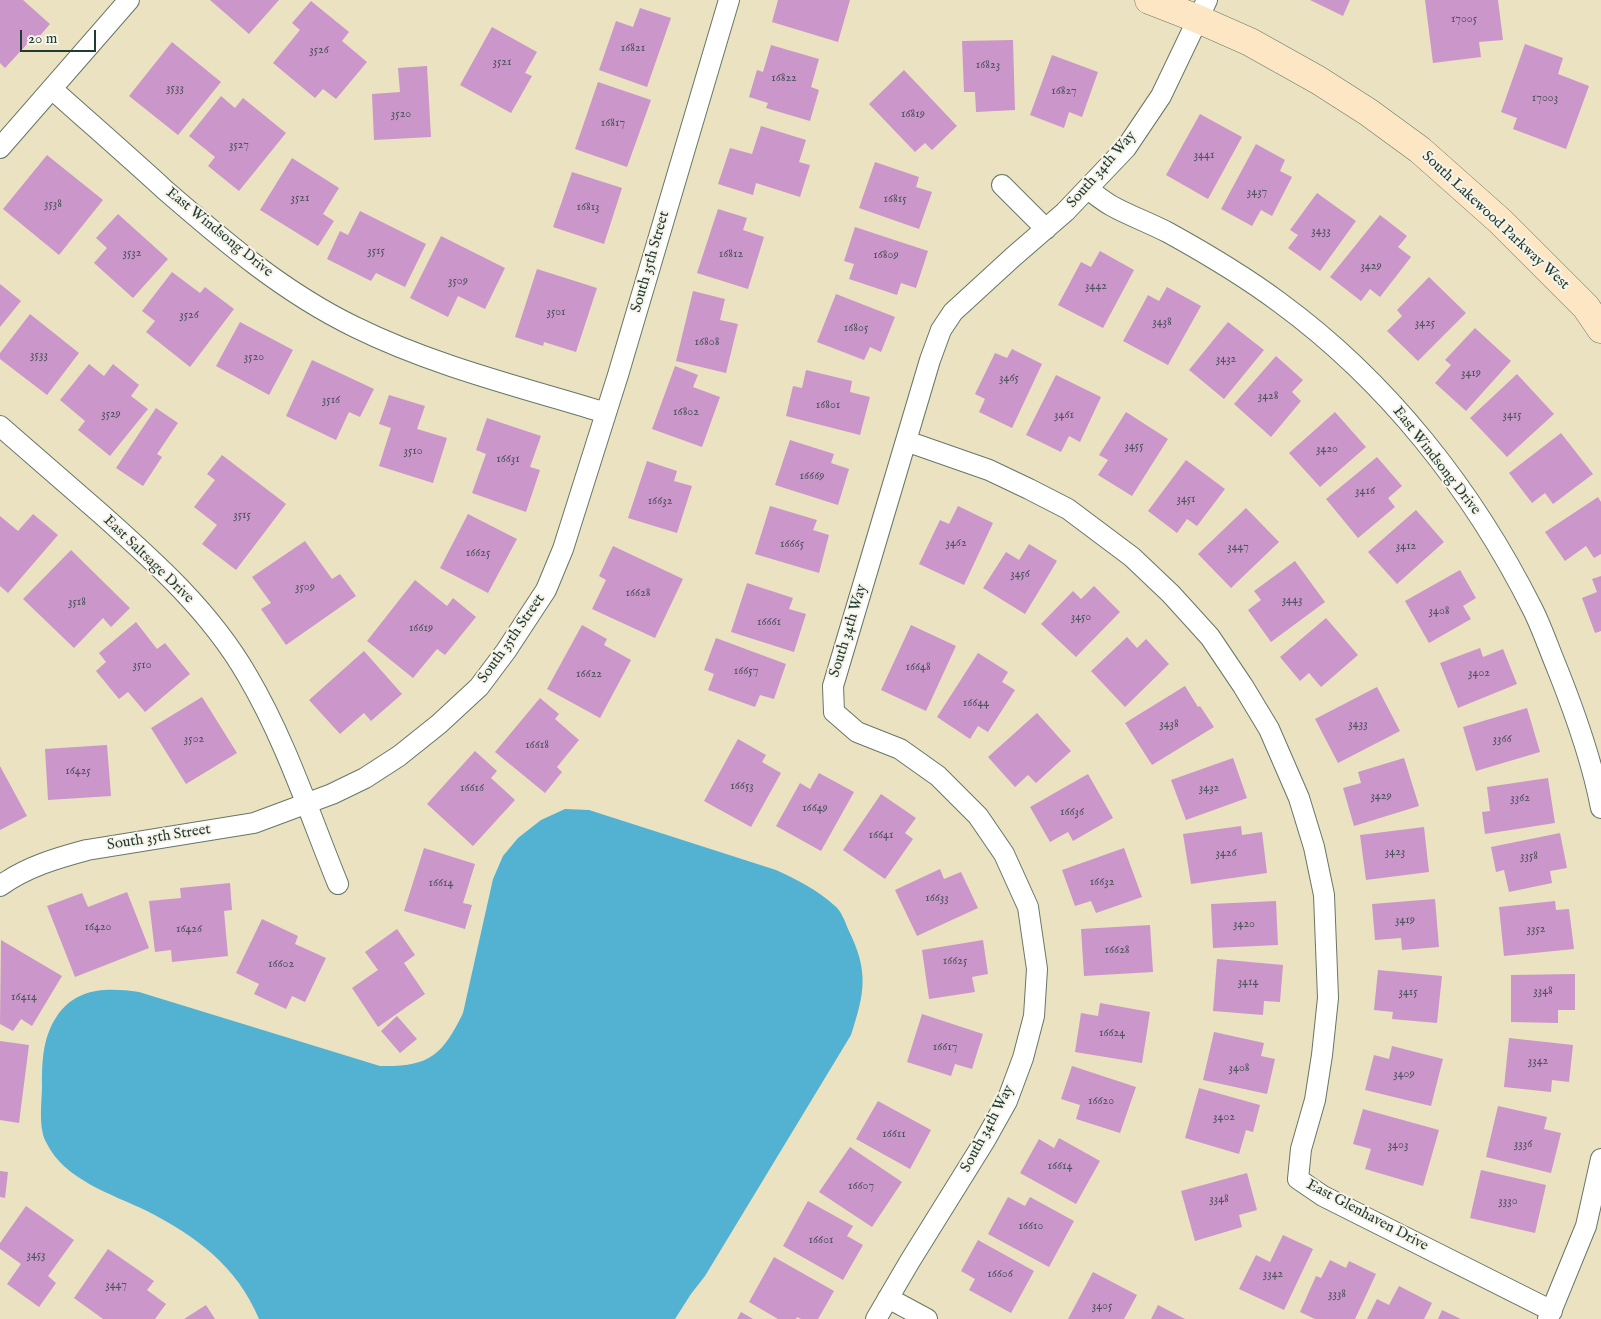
<!DOCTYPE html>
<style>
body{margin:0}
#map{position:relative;width:1601px;height:1319px;overflow:hidden;background:#ebe2c2;font-family:"IM FELL English",serif}
canvas{display:block}
.scale{position:absolute;left:20px;top:30px;width:76px;height:22px;box-sizing:border-box;border:2px solid #1f3d34;border-top:0;padding-left:6px;font-size:15px;line-height:18px;white-space:nowrap;color:#1f3d34;-webkit-text-stroke:4px #f7f3e8;paint-order:stroke}
</style>
<div id="map">
<canvas width="1601" height="1319"></canvas>
<div class="scale">20 m</div>
</div>
<script>
const context = document.querySelector('canvas').getContext('2d');
context.lineJoin = 'round';
function fillPath(path, color) { context.fillStyle = color; context.fill(path, 'evenodd'); }
function trace(path, color, width, dash) { context.strokeStyle = color; context.lineWidth = width; context.lineCap = dash ? 'butt' : 'round'; context.setLineDash(dash || []); context.stroke(path); }
function label(font, color, halo, rows, align = 'center') {
  context.font = font + ' "IM FELL English",serif'; context.lineWidth = 4; context.setLineDash([]); context.textBaseline = 'middle'; context.strokeStyle = halo; context.fillStyle = color; for (const [text, x, y, turn = 0] of rows) {
    context.save(); context.translate(x, y); context.rotate((+turn || 0) * Math.PI / 180); context.textAlign = isNaN(turn) ? turn : align; if (halo) context.strokeText(text, 0, 0); context.fillText(text, 0, 0); context.restore();
  }
}
const water = new Path2D(`
 M 565,809 L 589,810 L 776,870 C 796,879 818,890 835,906 C 841,911 845,921 848,929 C 869,971 865,992 851,1035 L 705,1276 L 691,1294 L 675,1319 L 259,1319 C 237,1266 196,1236 147,1211 C 112,1194 64,1180 46,1142 C 38,1126 42,1103 42,1085 C 42,1059 43,1035 59,1013 C 80,987 108,988 139,992 L 380,1066 C 429,1067 442,1056 463,1013 L 493,879 L 503,856 L 518,838 L 541,820 Z`);
const building = new Path2D(`
 M 0,0 L 23,0 L 50,24 L 32,45 L 29,42 L 5,68 L 0,63 Z
 M 210,0 L 279,0 L 249,34 Z
 M 778,0 L 850,0 L 838,42 L 772,22 Z
 M 1310,0 L 1350,0 L 1343,16 Z
 M 1425,0 L 1498,0 L 1503,40 L 1479,42 L 1481,57 L 1433,63 Z
 M 311,1 L 349,32 L 342,41 L 367,62 L 336,99 L 323,89 L 315,98 L 273,63 L 300,30 L 292,23 Z
 M 640,8 L 671,18 L 647,87 L 599,70 L 616,21 L 633,27 Z
 M 492,27 L 537,52 L 525,73 L 532,76 L 511,113 L 460,85 Z
 M 1013,40 L 1015,110 L 976,112 L 975,92 L 964,92 L 962,41 Z
 M 172,42 L 221,82 L 178,135 L 129,96 Z
 M 1525,44 L 1563,58 L 1558,74 L 1589,86 L 1566,149 L 1513,129 L 1517,118 L 1501,112 Z
 M 771,45 L 819,59 L 811,87 L 819,90 L 810,121 L 766,108 L 768,103 L 749,97 L 757,70 L 763,72 Z
 M 1052,55 L 1098,72 L 1082,117 L 1069,112 L 1064,128 L 1030,115 Z
 M 427,66 L 431,137 L 374,140 L 372,94 L 400,92 L 398,68 Z
 M 904,70 L 957,126 L 932,150 L 925,143 L 915,152 L 869,104 Z
 M 598,82 L 651,100 L 627,167 L 575,149 Z
 M 221,96 L 235,108 L 243,98 L 286,133 L 239,191 L 208,166 L 215,157 L 189,136 Z
 M 1200,114 L 1242,137 L 1208,199 L 1166,175 Z
 M 761,126 L 806,140 L 799,162 L 810,165 L 800,197 L 756,183 L 753,195 L 718,184 L 730,148 L 752,154 Z
 M 1256,144 L 1285,160 L 1280,171 L 1292,177 L 1272,216 L 1261,210 L 1252,226 L 1221,209 Z
 M 47,155 L 103,200 L 59,255 L 3,209 Z
 M 292,158 L 339,188 L 323,214 L 334,221 L 318,246 L 260,210 Z
 M 875,162 L 919,177 L 916,187 L 932,192 L 919,229 L 859,208 Z
 M 572,172 L 622,188 L 604,244 L 553,227 Z
 M 1317,193 L 1356,221 L 1320,271 L 1288,248 L 1298,235 L 1290,230 Z
 M 718,209 L 747,218 L 743,230 L 764,237 L 748,289 L 697,273 Z
 M 360,211 L 426,244 L 405,287 L 376,273 L 371,281 L 327,259 L 340,231 L 348,235 Z
 M 118,214 L 168,259 L 133,298 L 94,263 L 107,248 L 96,238 Z
 M 1380,215 L 1407,236 L 1398,247 L 1411,257 L 1380,297 L 1370,289 L 1361,301 L 1330,277 Z
 M 855,227 L 928,251 L 916,288 L 901,283 L 897,295 L 849,279 L 854,264 L 844,261 Z
 M 441,236 L 505,268 L 485,309 L 458,296 L 448,317 L 410,298 Z
 M 1100,251 L 1134,270 L 1103,328 L 1058,305 L 1081,262 L 1091,267 Z
 M 537,269 L 597,288 L 576,352 L 544,342 L 543,346 L 515,337 Z
 M 172,272 L 200,293 L 205,287 L 234,309 L 190,367 L 146,332 L 155,321 L 142,311 Z
 M 1429,277 L 1466,313 L 1418,361 L 1387,331 L 1402,316 L 1397,310 Z
 M 0,284 L 21,301 L 0,327 Z
 M 1167,287 L 1201,306 L 1168,365 L 1123,341 L 1148,295 L 1159,301 Z
 M 693,291 L 725,299 L 720,320 L 738,324 L 726,373 L 676,361 Z
 M 836,294 L 895,317 L 881,352 L 870,347 L 864,360 L 817,342 Z
 M 30,314 L 79,353 L 47,395 L 0,359 L 0,353 Z
 M 240,322 L 293,350 L 269,395 L 216,366 Z
 M 1228,322 L 1264,350 L 1224,399 L 1189,370 Z
 M 1475,328 L 1511,361 L 1466,411 L 1435,383 L 1451,365 L 1445,360 Z
 M 1012,349 L 1042,364 L 1012,428 L 979,412 L 985,399 L 975,394 L 995,353 L 1007,358 Z
 M 1276,356 L 1303,380 L 1292,392 L 1301,401 L 1271,437 L 1234,404 Z
 M 312,360 L 374,389 L 360,417 L 349,412 L 336,440 L 286,416 Z
 M 89,364 L 104,376 L 113,364 L 139,385 L 131,396 L 148,409 L 110,456 L 78,430 L 85,421 L 60,400 Z
 M 675,366 L 698,375 L 693,387 L 720,397 L 702,447 L 652,429 Z
 M 806,370 L 852,381 L 850,392 L 870,397 L 860,435 L 786,416 L 793,386 L 802,388 Z
 M 1517,374 L 1554,414 L 1507,457 L 1470,418 Z
 M 1056,375 L 1101,397 L 1080,442 L 1069,436 L 1061,452 L 1026,435 Z
 M 389,395 L 425,406 L 417,429 L 447,438 L 433,483 L 379,466 L 391,428 L 379,424 Z
 M 156,408 L 178,423 L 157,454 L 162,457 L 143,486 L 116,468 Z
 M 1126,412 L 1168,439 L 1132,496 L 1098,475 L 1108,460 L 1099,455 Z
 M 1335,412 L 1366,447 L 1320,487 L 1289,453 Z
 M 487,418 L 541,436 L 530,467 L 540,470 L 526,512 L 472,493 L 486,454 L 476,450 Z
 M 1561,433 L 1593,474 L 1553,504 L 1545,493 L 1532,503 L 1509,473 Z
 M 790,440 L 834,454 L 831,463 L 849,469 L 838,505 L 775,485 Z
 M 222,455 L 286,504 L 236,570 L 202,544 L 217,525 L 194,507 L 215,480 L 207,474 Z
 M 1377,457 L 1402,486 L 1388,498 L 1395,507 L 1358,538 L 1326,499 Z
 M 1186,460 L 1225,489 L 1197,526 L 1187,519 L 1177,533 L 1148,511 Z
 M 647,461 L 677,471 L 674,481 L 692,486 L 677,533 L 628,518 Z
 M 1598,497 L 1601,502 L 1601,554 L 1594,558 L 1586,546 L 1565,561 L 1545,532 Z
 M 770,506 L 817,520 L 813,530 L 829,535 L 819,573 L 755,554 Z
 M 958,506 L 993,523 L 964,585 L 919,564 L 940,520 L 949,524 Z
 M 1246,508 L 1279,542 L 1231,588 L 1198,554 Z
 M 1416,510 L 1444,542 L 1397,584 L 1368,552 Z
 M 33,514 L 58,535 L 8,593 L 0,586 L 0,516 L 18,531 Z
 M 468,514 L 517,539 L 488,593 L 440,568 Z
 M 305,541 L 332,579 L 340,574 L 356,596 L 286,645 L 261,609 L 271,603 L 252,577 Z
 M 1029,544 L 1057,561 L 1025,614 L 983,588 L 1006,552 L 1019,560 Z
 M 613,546 L 683,579 L 655,638 L 592,609 L 606,580 L 599,576 Z
 M 71,550 L 130,608 L 111,627 L 103,618 L 74,648 L 23,599 Z
 M 1295,561 L 1325,602 L 1271,642 L 1248,610 L 1261,600 L 1254,591 Z
 M 1460,570 L 1476,598 L 1463,606 L 1471,619 L 1429,643 L 1405,601 Z
 M 1601,576 L 1601,631 L 1595,633 L 1582,598 L 1597,592 L 1592,579 Z
 M 415,580 L 447,606 L 453,598 L 476,617 L 445,655 L 437,649 L 413,678 L 367,641 Z
 M 747,583 L 793,598 L 789,609 L 806,614 L 794,652 L 731,632 Z
 M 1094,586 L 1120,612 L 1076,657 L 1041,624 L 1073,591 L 1081,599 Z
 M 1326,618 L 1358,655 L 1321,687 L 1309,673 L 1300,681 L 1280,657 Z
 M 136,622 L 157,649 L 165,643 L 190,674 L 145,712 L 128,692 L 119,699 L 96,671 L 106,662 L 99,653 Z
 M 582,625 L 607,639 L 604,645 L 631,660 L 600,718 L 547,689 Z
 M 911,625 L 956,646 L 926,711 L 881,690 Z
 M 1127,637 L 1137,648 L 1146,639 L 1169,664 L 1125,707 L 1091,671 Z
 M 716,638 L 786,664 L 774,699 L 760,695 L 755,707 L 708,690 L 714,674 L 704,670 Z
 M 1480,648 L 1483,657 L 1503,649 L 1517,684 L 1458,708 L 1440,663 Z
 M 364,651 L 402,694 L 371,721 L 364,713 L 340,734 L 309,700 Z
 M 978,653 L 1008,672 L 1002,682 L 1015,690 L 988,732 L 978,726 L 970,739 L 937,717 Z
 M 1185,686 L 1198,707 L 1200,706 L 1214,727 L 1152,765 L 1125,723 Z
 M 1377,687 L 1400,731 L 1338,763 L 1315,719 Z
 M 202,697 L 237,753 L 186,784 L 151,728 Z
 M 540,698 L 559,714 L 555,719 L 579,740 L 557,767 L 562,772 L 545,793 L 495,752 Z
 M 1527,708 L 1540,752 L 1476,771 L 1463,727 Z
 M 1037,713 L 1071,751 L 1036,783 L 1028,775 L 1015,787 L 988,757 Z
 M 738,739 L 766,755 L 762,762 L 781,773 L 751,827 L 704,801 Z
 M 107,745 L 111,796 L 48,800 L 45,749 Z
 M 475,751 L 497,771 L 491,778 L 515,800 L 473,846 L 427,804 Z
 M 1233,758 L 1247,798 L 1186,820 L 1171,780 Z
 M 1404,758 L 1419,806 L 1354,826 L 1343,788 L 1361,783 L 1358,772 Z
 M 0,766 L 27,816 L 0,830 Z
 M 819,773 L 854,792 L 821,851 L 776,826 L 800,783 L 810,789 Z
 M 1088,774 L 1113,818 L 1073,841 L 1068,832 L 1050,842 L 1030,807 Z
 M 1548,778 L 1555,823 L 1485,834 L 1482,812 L 1490,811 L 1487,787 Z
 M 881,794 L 916,818 L 905,833 L 913,839 L 885,879 L 843,850 Z
 M 1241,826 L 1242,835 L 1262,832 L 1267,873 L 1191,884 L 1183,834 Z
 M 1424,827 L 1429,872 L 1366,880 L 1360,835 Z
 M 1560,833 L 1567,868 L 1550,871 L 1552,883 L 1509,892 L 1504,870 L 1496,872 L 1491,847 Z
 M 424,848 L 475,864 L 463,903 L 472,905 L 465,929 L 404,911 Z
 M 1124,848 L 1142,897 L 1096,913 L 1091,901 L 1075,906 L 1062,870 Z
 M 940,869 L 944,879 L 961,872 L 978,908 L 917,936 L 895,890 Z
 M 230,883 L 232,910 L 224,911 L 228,956 L 172,962 L 171,950 L 155,952 L 149,901 L 181,898 L 180,888 Z
 M 127,892 L 149,948 L 75,977 L 47,906 L 82,893 L 88,907 Z
 M 1435,899 L 1439,947 L 1402,950 L 1401,938 L 1375,940 L 1372,904 Z
 M 1276,901 L 1278,945 L 1213,948 L 1211,904 Z
 M 1555,901 L 1556,910 L 1569,909 L 1574,949 L 1504,956 L 1499,907 Z
 M 262,919 L 298,936 L 295,944 L 326,958 L 305,1002 L 292,996 L 286,1009 L 254,994 L 259,984 L 236,973 Z
 M 1150,925 L 1153,972 L 1084,976 L 1081,929 Z
 M 397,929 L 415,955 L 404,963 L 425,994 L 378,1027 L 352,988 L 378,970 L 365,952 Z
 M 1,940 L 62,976 L 32,1026 L 21,1019 L 13,1031 L 0,1024 Z
 M 983,940 L 988,974 L 972,977 L 975,992 L 929,999 L 922,950 Z
 M 1217,959 L 1283,965 L 1280,1002 L 1264,1001 L 1263,1015 L 1213,1011 Z
 M 1378,970 L 1442,976 L 1437,1023 L 1392,1019 L 1393,1012 L 1374,1010 Z
 M 1575,974 L 1575,1010 L 1558,1010 L 1558,1023 L 1511,1022 L 1511,975 Z
 M 1100,1003 L 1150,1012 L 1142,1063 L 1075,1052 L 1081,1013 L 1098,1016 Z
 M 922,1014 L 983,1034 L 972,1069 L 955,1064 L 951,1076 L 907,1062 Z
 M 397,1016 L 417,1039 L 400,1053 L 381,1031 Z
 M 1214,1032 L 1264,1043 L 1261,1056 L 1275,1059 L 1267,1094 L 1203,1080 Z
 M 1509,1038 L 1573,1045 L 1569,1082 L 1552,1080 L 1551,1092 L 1504,1087 Z
 M 0,1041 L 29,1045 L 19,1123 L 0,1120 Z
 M 1392,1046 L 1443,1059 L 1431,1106 L 1365,1090 L 1374,1055 L 1389,1059 Z
 M 1072,1066 L 1136,1087 L 1120,1133 L 1076,1119 L 1080,1105 L 1061,1099 Z
 M 1199,1088 L 1260,1105 L 1253,1132 L 1246,1130 L 1239,1154 L 1185,1138 Z
 M 878,1101 L 931,1130 L 910,1169 L 856,1139 Z
 M 1498,1106 L 1547,1117 L 1544,1129 L 1561,1133 L 1551,1173 L 1486,1157 Z
 M 1363,1109 L 1439,1130 L 1423,1186 L 1365,1169 L 1371,1149 L 1353,1144 Z
 M 1059,1138 L 1100,1161 L 1076,1204 L 1020,1173 L 1039,1139 L 1054,1148 Z
 M 850,1147 L 902,1182 L 872,1227 L 819,1192 Z
 M 1481,1170 L 1546,1185 L 1535,1233 L 1470,1218 Z
 M 0,1171 L 8,1172 L 5,1198 L 0,1197 Z
 M 1247,1173 L 1257,1210 L 1239,1215 L 1242,1227 L 1195,1241 L 1181,1191 Z
 M 1008,1197 L 1025,1206 L 1030,1197 L 1074,1221 L 1049,1267 L 988,1234 Z
 M 808,1201 L 853,1226 L 847,1236 L 863,1245 L 843,1280 L 783,1246 Z
 M 26,1206 L 74,1240 L 48,1276 L 56,1283 L 39,1307 L 7,1284 L 21,1264 L 0,1249 L 0,1243 Z
 M 1283,1235 L 1313,1249 L 1284,1310 L 1239,1289 L 1256,1255 L 1270,1262 Z
 M 978,1240 L 1034,1271 L 1011,1313 L 969,1290 L 975,1279 L 961,1271 Z
 M 108,1249 L 154,1281 L 147,1290 L 166,1304 L 155,1319 L 103,1319 L 74,1298 Z
 M 774,1257 L 834,1291 L 818,1319 L 801,1319 L 797,1317 L 796,1319 L 778,1319 L 749,1302 Z
 M 1330,1260 L 1346,1268 L 1349,1261 L 1376,1274 L 1355,1319 L 1315,1319 L 1300,1312 L 1316,1276 L 1321,1278 Z
 M 1093,1272 L 1137,1295 L 1124,1319 L 1068,1319 Z
 M 1399,1286 L 1432,1303 L 1424,1319 L 1367,1319 L 1377,1299 L 1389,1305 Z
 M 206,1305 L 215,1319 L 184,1319 Z
 M 1158,1305 L 1185,1319 L 1151,1319 Z
 M 1442,1310 L 1461,1319 L 1438,1319 Z
 M 741,1312 L 753,1319 L 737,1319 Z`);
const street = new Path2D(`
 M 52,89 C 90,123 128,156 165,190 C 225,242 283,292 355,327 C 434,366 521,387 606,413
 M 0,148 L 129,0
 M 1002,185 L 1046,229
 M 1088,189 C 1096,195 1103,201 1112,206 C 1130,216 1150,223 1169,233 C 1207,254 1244,276 1279,302 C 1387,381 1473,490 1533,610 C 1542,628 1549,649 1557,668 C 1575,713 1592,760 1601,808
 M 0,426 C 33,455 67,484 100,513 C 155,562 210,611 247,675 C 286,741 309,813 338,884
 M 906,441 L 989,470 L 1029,489 L 1068,509 L 1132,557 L 1171,594 L 1210,637 L 1243,686 L 1269,729 L 1299,798 L 1314,847 L 1324,895 L 1328,998 L 1322,1055 L 1315,1100 L 1301,1149 L 1298,1179 L 1323,1196 L 1552,1311
 M 0,886 C 26,867 57,858 87,850 L 254,823 L 332,794 L 365,778 L 399,756 L 439,724 L 479,687 L 506,651 L 546,590 L 563,549 L 618,375 L 729,0
 M 888,1298 L 927,1319
 M 876,1319 L 910,1261 L 984,1142 L 1007,1101 L 1023,1058 L 1034,1016 L 1037,969 L 1028,907 L 1004,854 L 978,816 L 938,776 L 900,749 L 857,732 L 834,712 L 833,686 L 930,360 L 941,330 L 953,312 L 1013,257 L 1065,212 L 1126,148 L 1161,96 L 1207,0
 M 1548,1319 L 1586,1226 L 1601,1159`);
const secondary = new Path2D(`
 M 1149,0 L 1198,19 L 1250,42 L 1318,80 L 1368,112 L 1420,150 L 1500,221 L 1586,307 L 1601,329`);
const numberNames = [
 ["17005",1464,20],
 ["16821",633,49],
 ["3526",319,51],
 ["3521",502,63],
 ["16823",988,66],
 ["16822",784,79],
 ["3533",175,89],
 ["16827",1064,92],
 ["17003",1545,99],
 ["3520",401,115],
 ["16819",913,115],
 ["16817",613,124],
 ["3527",239,146],
 ["3441",1204,156],
 ["3437",1257,193],
 ["3521",300,199],
 ["16815",895,200],
 ["3538",53,205],
 ["16813",588,208],
 ["3433",1321,232],
 ["3515",376,252],
 ["3532",132,254],
 ["16812",731,255],
 ["16809",886,256],
 ["3429",1371,267],
 ["3509",458,282],
 ["3442",1096,287],
 ["3501",556,313],
 ["3526",189,316],
 ["3438",1162,323],
 ["3425",1425,324],
 ["16805",856,329],
 ["16808",707,343],
 ["3533",39,356],
 ["3520",254,358],
 ["3432",1226,360],
 ["3419",1471,374],
 ["3465",1009,379],
 ["3428",1268,397],
 ["3516",331,401],
 ["16801",828,406],
 ["16802",686,413],
 ["3529",111,415],
 ["3461",1064,416],
 ["3415",1512,416],
 ["3455",1134,447],
 ["3420",1327,450],
 ["3510",413,452],
 ["16631",508,460],
 ["16669",812,477],
 ["3416",1365,492],
 ["3451",1186,500],
 ["16632",660,502],
 ["3515",242,516],
 ["3462",956,544],
 ["16665",792,545],
 ["3412",1406,547],
 ["3447",1238,548],
 ["16625",478,554],
 ["3456",1020,575],
 ["3509",305,588],
 ["16628",638,594],
 ["3443",1292,601],
 ["3518",77,603],
 ["3408",1439,612],
 ["3450",1081,618],
 ["16661",769,623],
 ["16619",421,629],
 ["3510",142,666],
 ["16648",918,668],
 ["16657",746,672],
 ["3402",1479,674],
 ["16622",589,675],
 ["16644",976,704],
 ["3438",1169,725],
 ["3433",1358,725],
 ["3502",194,740],
 ["3366",1502,740],
 ["16618",537,746],
 ["16425",78,772],
 ["16653",742,787],
 ["16616",472,789],
 ["3432",1209,789],
 ["3429",1381,797],
 ["3362",1520,799],
 ["16649",815,809],
 ["16636",1072,813],
 ["16641",881,836],
 ["3423",1395,853],
 ["3426",1226,854],
 ["3358",1529,857],
 ["16632",1102,883],
 ["16614",441,884],
 ["16633",937,899],
 ["3419",1405,921],
 ["3420",1244,925],
 ["16420",98,928],
 ["16426",189,930],
 ["3352",1536,930],
 ["16628",1117,951],
 ["16625",955,962],
 ["16602",281,965],
 ["3414",1248,983],
 ["3348",1543,992],
 ["3415",1408,993],
 ["16414",24,998],
 ["16624",1112,1034],
 ["16617",945,1048],
 ["3342",1538,1062],
 ["3408",1239,1069],
 ["3409",1404,1075],
 ["16620",1101,1102],
 ["3402",1224,1118],
 ["16611",894,1135],
 ["3336",1523,1145],
 ["3403",1398,1146],
 ["16614",1060,1167],
 ["16607",861,1187],
 ["3348",1219,1200],
 ["3330",1508,1202],
 ["16610",1031,1227],
 ["16601",821,1241],
 ["3453",36,1256],
 ["16606",1000,1275],
 ["3342",1273,1275],
 ["3447",116,1286],
 ["3338",1337,1295],
 ["3405",1102,1307]
];
const streetNames = [
 ["South 34th Way",1102,170,-49],
 ["South Lakewood Parkway West",1495,221,43],
 ["East Windsong Drive",219,233,39],
 ["South 35th Street",651,262,-74],
 ["East Windsong Drive",1436,461,52],
 ["East Saltsage Drive",148,560,44],
 ["South 34th Way",849,631,-73],
 ["South 35th Street",512,639,-55],
 ["South 35th Street",159,838,-9],
 ["South 34th Way",988,1129,-62],
 ["East Glenhaven Drive",1367,1216,28]
];
fillPath(water, '#53b1d1');
fillPath(building, '#cb96ca');
trace(street, '#676', 22);
trace(secondary, '#676', 29);
trace(street, '#fff', 20);
trace(secondary, '#fce6c4', 28);
label('12px', '#4a535a', null, numberNames);
label('15px', '#1f3d34', '#f7f3e8', streetNames);
</script>
